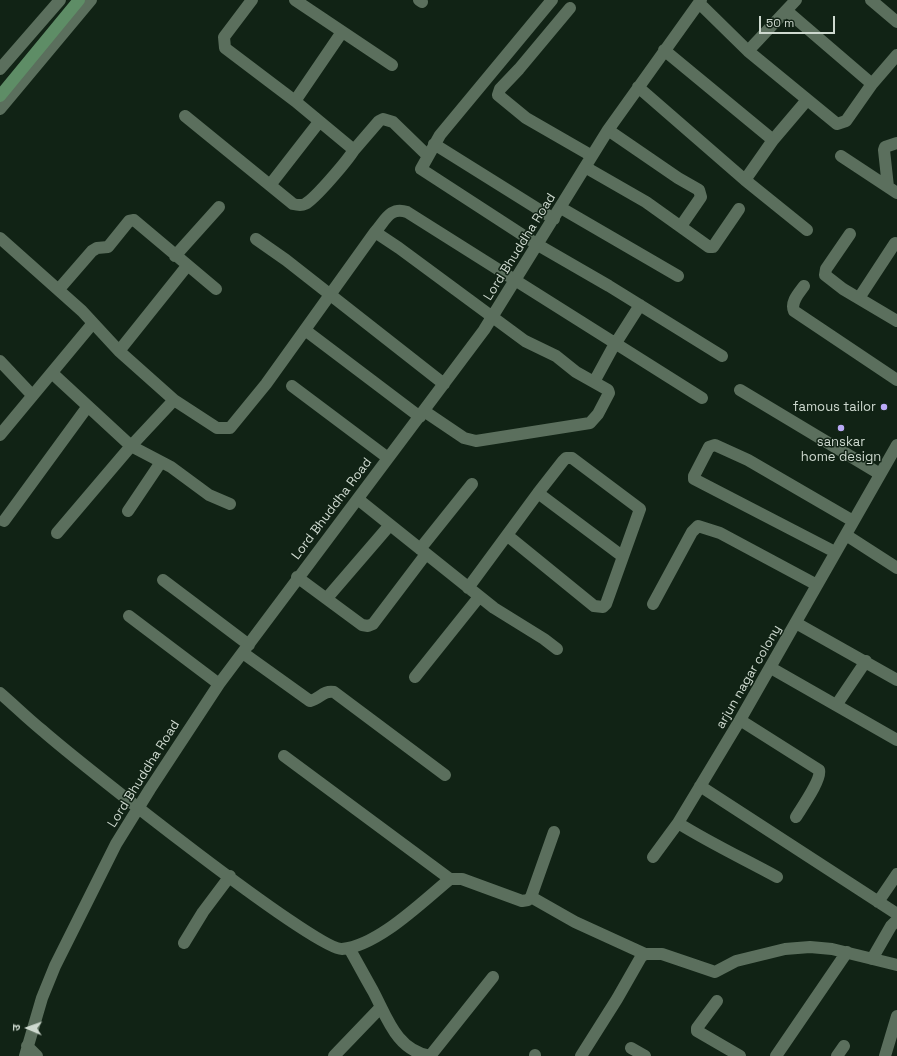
<!DOCTYPE html>
<meta charset="utf-8">
<style>
body{margin:0}
#map{position:relative;width:897px;height:1056px;overflow:hidden;background:#112315;font-family:"Space Grotesk","Noto Sans Devanagari",sans-serif}
canvas{display:block}
.north{position:absolute;left:8px;top:1008px;width:40px;height:40px;-webkit-text-stroke:3px #112315;paint-order:stroke;rotate:272deg;font-size:11px;font-weight:700;line-height:16px;text-align:center;color:#ced9cf}
.north::after{content:'';display:block;margin:auto;width:14px;height:18px;background:#ced9cf;clip-path:polygon(50% 0,100% 100%,50% 72%,0 100%)}
.scale{position:absolute;left:759px;top:16px;width:76px;height:18px;box-sizing:border-box;border:2px solid #ced9cf;border-top:0;padding-left:5px;font-size:12px;line-height:14px;white-space:nowrap;color:#ced9cf;-webkit-text-stroke:3px #112315;paint-order:stroke}
</style>
<div id="map">
<canvas width="897" height="1056"></canvas>
<div class="north">उ</div>
<div class="scale">50 m</div>
</div>
<script>
const context = document.querySelector('canvas').getContext('2d');
context.lineJoin = 'round';
function trace(path, color, width, dash) { context.strokeStyle = color; context.lineWidth = width; context.lineCap = dash ? 'butt' : 'round'; context.setLineDash(dash || []); context.stroke(path); }
function label(font, color, halo, rows, align = 'center') {
  context.font = font + ' "Space Grotesk",sans-serif'; context.lineWidth = 3; context.setLineDash([]); context.textBaseline = 'middle'; context.strokeStyle = halo; context.fillStyle = color; for (const [text, x, y, turn = 0] of rows) {
    context.save(); context.translate(x, y); context.rotate((+turn || 0) * Math.PI / 180); context.textAlign = isNaN(turn) ? turn : align; if (halo) context.strokeText(text, 0, 0); context.fillText(text, 0, 0); context.restore();
  }
}
const minor = new Path2D(`
 M 295,0 L 392,65
 M 419,0 L 422,2
 M 552,0 L 440,135 L 421,169 L 538,245 L 609,286 L 722,356
 M 871,0 L 897,22
 M 699,3 L 748,51 L 837,124 L 846,121 L 872,84 L 897,55
 M 570,8 L 519,69 L 500,89 L 498,95 L 526,118 L 592,156
 M 787,11 L 872,84
 M 664,50 L 773,140
 M 748,51 L 796,0
 M 0,69 L 60,0
 M 638,87 L 745,180
 M 807,100 L 773,140 L 745,180 L 807,230
 M 295,101 L 342,32
 M 0,109 L 91,0
 M 185,116 L 293,204 C 297,205 301,206 305,204 C 315,199 347,161 354,150 L 295,101 L 225,48 L 224,37 L 252,0
 M 608,130 L 678,178 L 699,190 L 701,197 L 681,226
 M 434,144 L 554,219
 M 354,150 L 379,121 L 383,119 L 393,122 L 428,156
 M 841,156 L 897,193
 M 585,167 L 646,202 L 709,247 L 713,247 L 739,209
 M 270,185 L 319,122
 M 888,187 L 884,150 L 885,147 L 897,143
 M 561,208 L 678,276
 M 375,232 L 399,248 L 525,341 L 556,356 L 576,372 L 608,390 L 609,393 L 598,414 L 590,423 L 476,441 L 464,438 L 424,411
 M 850,234 L 826,269 L 825,275 L 843,289 L 897,321
 M 0,238 L 82,311 L 119,351 L 187,266
 M 256,239 L 286,260 L 444,384
 M 175,256 L 219,207
 M 804,286 C 799,293 790,302 794,311 L 897,380
 M 59,289 L 92,251 L 97,248 L 108,247 L 129,221 L 134,220 L 216,289
 M 859,298 L 895,243
 M 305,330 L 420,417
 M 119,351 L 174,400 L 217,428 L 230,428 L 266,384 L 375,232 C 385,221 390,206 407,212 L 702,398
 M 0,361 L 32,395
 M 52,373 L 131,446 L 171,467 L 209,495 L 230,504
 M 594,382 L 612,349 L 640,305
 M 292,386 L 388,458
 M 740,390 L 880,474
 M 0,435 L 93,323
 M 359,500 L 494,608 L 544,639 L 557,649
 M 128,511 L 161,462
 M 4,521 L 88,406
 M 57,533 L 131,446 L 174,400
 M 846,535 L 897,568
 M 508,536 L 594,606 L 603,607 L 606,604 L 640,509 L 572,458 L 566,458 L 563,461 L 538,493
 M 420,549 L 472,484
 M 835,552 L 694,479 L 694,476 L 709,447 L 715,445 L 748,460 L 853,521
 M 297,577 L 362,625 L 368,626 L 373,624 L 426,554
 M 163,580 L 249,645
 M 468,588 L 538,493 L 622,556
 M 327,598 L 389,526
 M 653,604 L 692,532 L 698,526 L 720,533 L 817,585
 M 129,616 L 219,684
 M 796,623 L 897,680
 M 243,653 L 310,701 C 320,699 323,690 334,692 L 445,775
 M 771,668 L 897,740
 M 415,677 L 479,597
 M 0,693 C 14,705 28,719 43,731 C 77,761 316,951 342,949 C 378,946 423,901 450,879 L 462,879 L 522,901 L 528,900 L 531,897 L 554,832
 M 837,704 L 866,661
 M 740,720 L 819,770 C 822,779 802,807 796,817
 M 284,756 L 450,879
 M 700,786 L 897,914
 M 653,857 L 678,823
 M 777,877 C 744,859 710,843 678,823 L 740,720 L 897,445
 M 531,897 L 575,922 L 645,954
 M 878,902 L 897,874
 M 184,943 L 203,912 L 230,876
 M 349,948 C 357,962 365,977 373,991 C 387,1017 396,1050 430,1056
 M 872,959 L 891,926 L 897,920
 M 717,1001 L 697,1028 L 697,1031 L 740,1056
 M 27,1046 L 37,1056
 M 631,1048 L 645,1056
 M 25,1056 L 42,998 L 55,966 L 116,844 L 150,789 L 219,684 L 484,330 L 608,130 L 701,0
 M 334,1056 L 381,1007
 M 430,1056 L 493,977
 M 535,1056 L 535,1055
 M 581,1056 L 617,999 L 641,957 L 645,954 L 662,954 L 715,972 L 736,961 L 785,949 L 810,947 L 832,949 L 897,965
 M 776,1056 L 847,952
 M 837,1056 L 844,1046
 M 885,1056 L 897,1016`);
const major = new Path2D(`
 M 0,96 L 79,0`);
const markers = [
 [884,407,4,"#baaaf6"],
 [841,428,4,"#baaaf6"]
];
const streetNames = [
 ["Lord Bhuddha Road",520,247,-58],
 ["Lord Bhuddha Road",332,509,-53],
 ["arjun nagar colony",749,677,-60],
 ["Lord Bhuddha Road",144,774,-58]
];
const poiNames = [
 ["famous tailor",876,407],
 ["sanskar",841,442,"center"],
 ["home design",841,457,"center"]
];
trace(minor, '#5b6f5d', 12);
trace(major, '#5e8d66', 12);
for (const [x, y, r, color] of markers) { const dot = new Path2D(); dot.arc(x, y, r, 0, 2 * Math.PI); context.fillStyle = color; context.fill(dot); trace(dot, '#112315', 1.5); }
label('13px', '#ced9cf', '#112315', streetNames);
label('13px', '#ced9cf', '#112315', poiNames, 'right');
</script>
